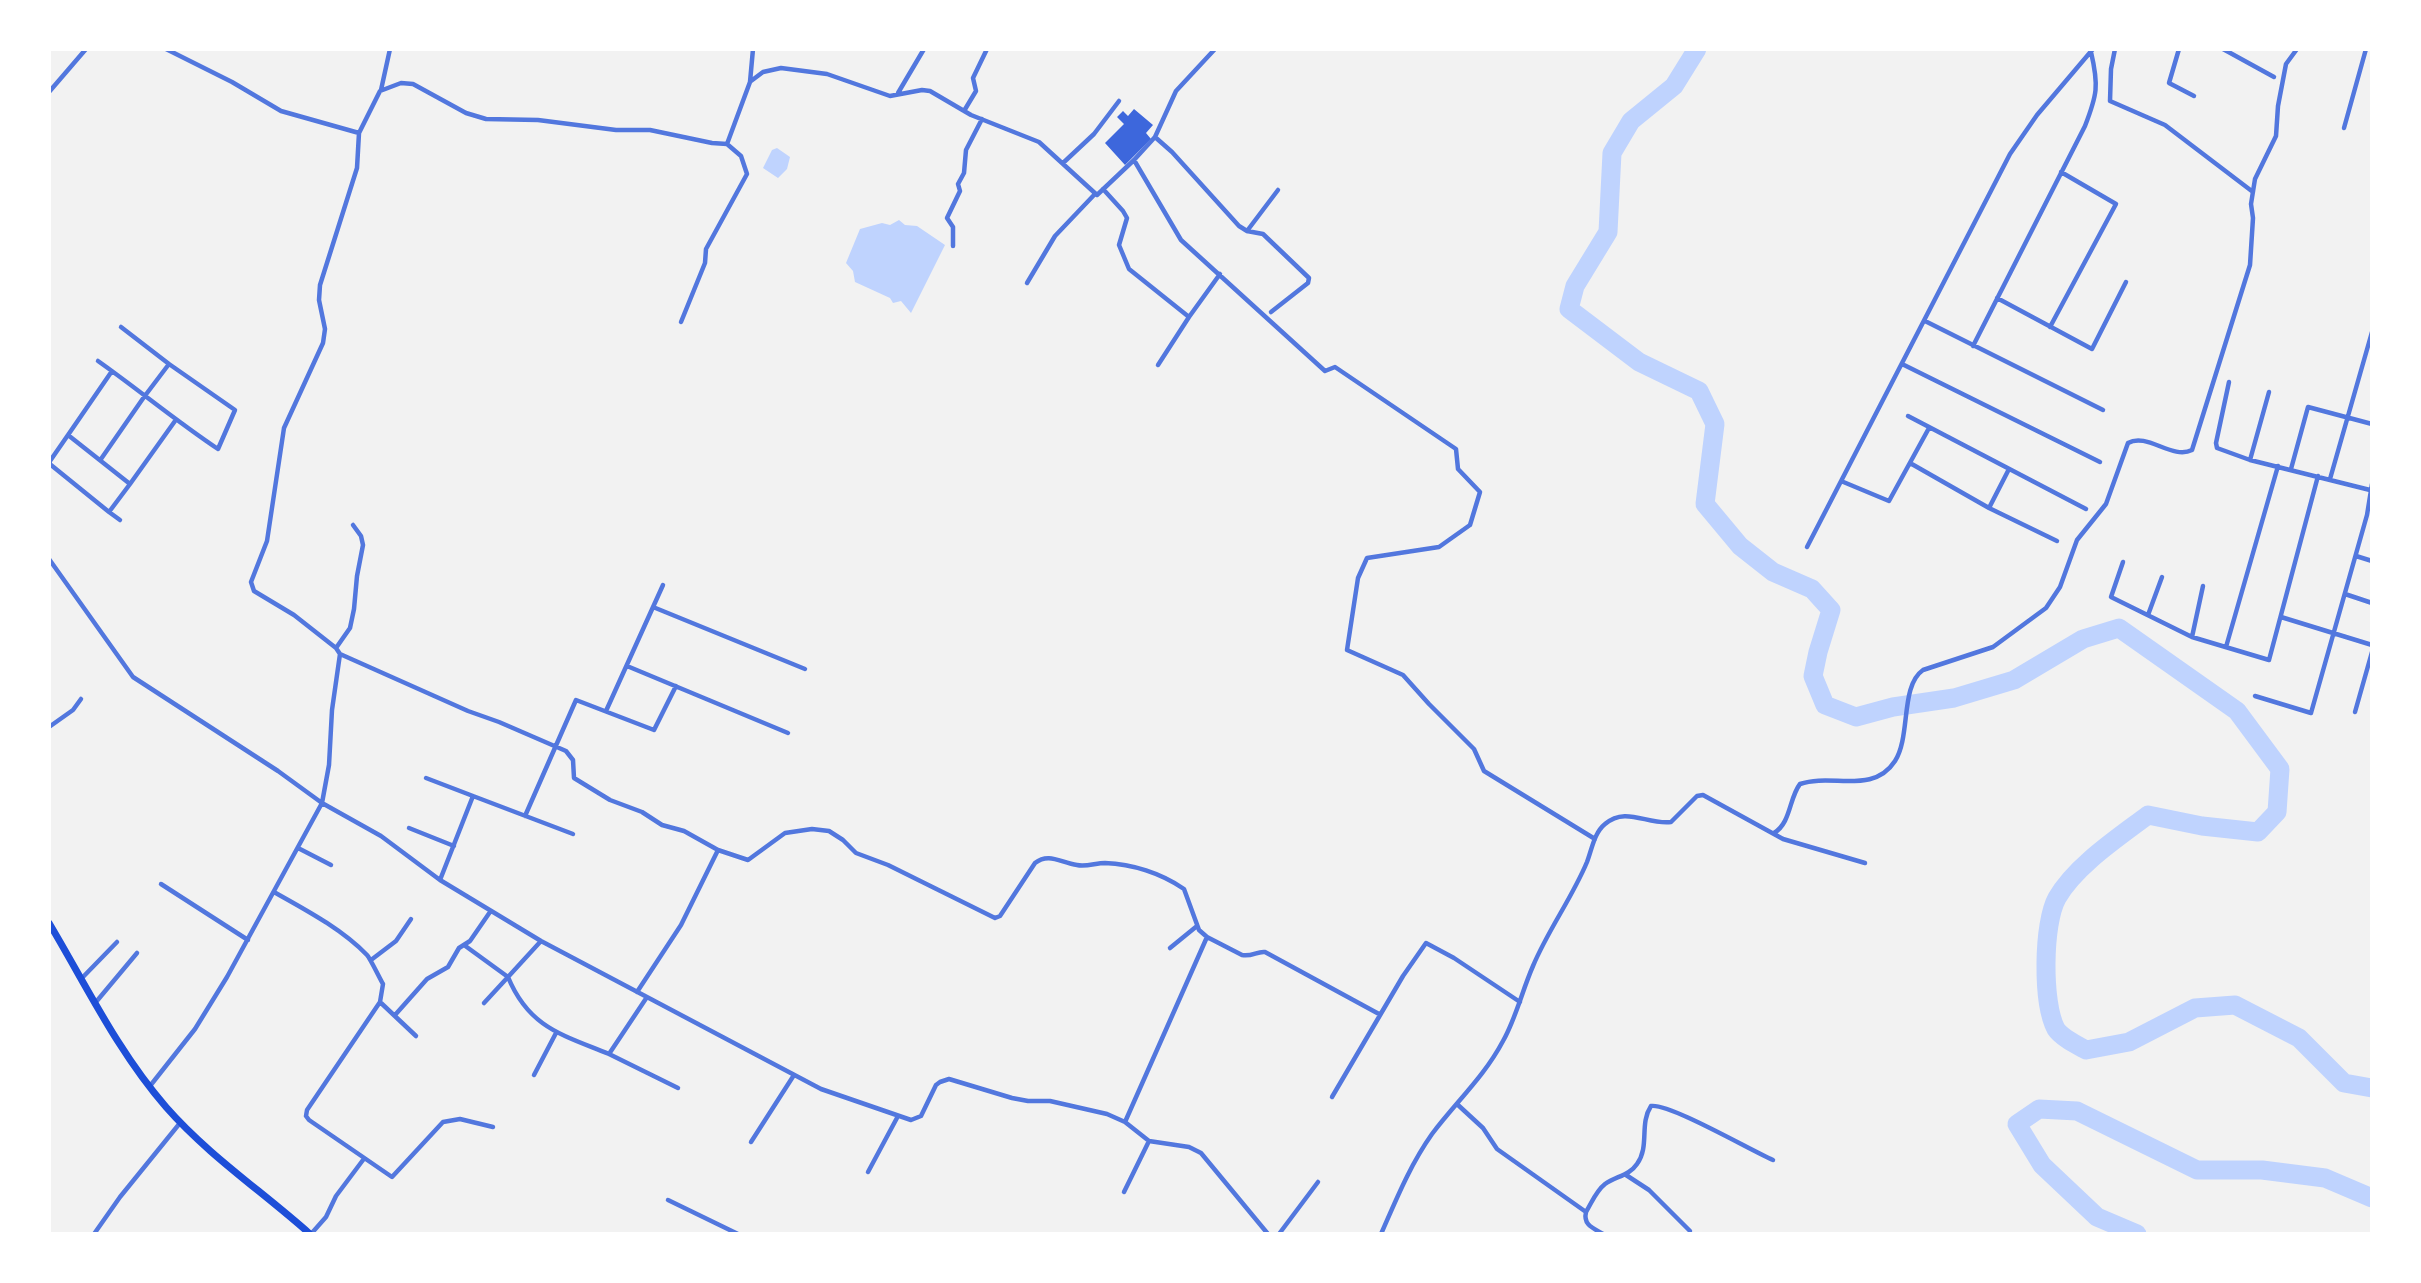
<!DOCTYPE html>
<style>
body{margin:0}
#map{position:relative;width:2421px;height:1283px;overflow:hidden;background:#f2f2f2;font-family:"Source Serif 4",serif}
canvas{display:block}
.frame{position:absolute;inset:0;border:51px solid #fff;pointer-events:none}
</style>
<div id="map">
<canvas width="2421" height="1283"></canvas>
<div class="frame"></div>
</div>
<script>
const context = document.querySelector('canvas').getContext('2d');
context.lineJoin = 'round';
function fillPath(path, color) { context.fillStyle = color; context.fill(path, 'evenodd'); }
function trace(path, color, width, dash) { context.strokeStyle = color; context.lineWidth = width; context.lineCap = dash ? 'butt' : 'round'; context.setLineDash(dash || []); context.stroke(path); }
const water = new Path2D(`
 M 777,148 L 790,157 L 787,169 L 778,178 L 763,168 L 772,150 Z
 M 899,220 L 905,225 L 917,226 L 945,245 L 911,313 L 901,301 L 893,303 L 890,298 L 855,282 L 853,271 L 846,263 L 860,229 L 882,223 L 890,225 Z`);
const river = new Path2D(`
 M 1697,49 L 1674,86 L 1631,121 L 1612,153 L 1608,232 L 1575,286 L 1569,309 L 1639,362 L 1699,391 L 1715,424 L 1705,504 L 1740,546 L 1773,572 L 1812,589 L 1831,610 L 1818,652 L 1813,676 L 1825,705 L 1856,717 L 1893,707 L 1954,698 L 2014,680 L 2083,639 L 2119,628 L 2237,711 L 2280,769 L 2277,812 L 2258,832 L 2202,826 L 2148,815 C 2119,837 2075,866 2057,898 C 2043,923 2042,1003 2056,1029 C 2061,1037 2077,1045 2086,1050 L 2129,1042 L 2195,1008 L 2235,1005 L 2299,1038 L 2344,1083 L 2372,1088
 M 2137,1234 L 2097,1217 L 2042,1165 L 2017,1124 L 2039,1109 L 2077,1111 L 2197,1170 L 2262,1170 L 2325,1178 L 2372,1198`);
const building = new Path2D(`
 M 1134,109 L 1153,125 L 1146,133 L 1151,139 L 1125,165 L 1105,143 L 1124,124 L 1117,117 L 1123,111 L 1128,116 Z`);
const minor = new Path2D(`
 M 166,49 L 232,82 L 281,111 L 359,133
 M 2115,49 L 2111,69 L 2110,101 L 2165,125 L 2253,192
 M 2179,49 L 2169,83 L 2194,96
 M 2223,49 L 2274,77
 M 751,81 L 763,72 L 781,68 L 827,74 L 890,96 L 922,90 L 930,91 L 971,115 L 1039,142 L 1097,195 L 1134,160 L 1155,137 L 1176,91 L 1215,49
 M 381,90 L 390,49
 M 49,92 L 86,49
 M 898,93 L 924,49
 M 964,111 L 976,91 L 973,78 L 987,49
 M 2344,128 L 2366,49
 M 1155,137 L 1172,152 L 1239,226 L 1247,231 L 1263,234 L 1309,278 L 1308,283 L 1271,312
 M 1134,160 L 1181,240 L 1325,371 L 1335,367 L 1456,449 L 1458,469 L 1480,492 L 1470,525 L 1439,547 L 1367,558 L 1358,578 L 1347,650 L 1403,675 L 1429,704 L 1474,749 L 1484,771 L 1595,839
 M 1063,163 L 1094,134 L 1119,101
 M 1103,189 L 1123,211 L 1127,218 L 1119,245 L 1129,269 L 1189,317 L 1158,365
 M 1247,231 L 1278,190
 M 953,246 L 953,227 L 947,218 L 960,191 L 958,184 L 964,173 L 966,150 L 982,119
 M 1027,283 L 1055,236 L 1094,195
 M 1997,298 L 2092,349 L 2126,282
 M 1189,317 L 1220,274
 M 1925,321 L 2103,410
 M 681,322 L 705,263 L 706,249 L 747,174 L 741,156 L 727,144
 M 121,327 L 169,364
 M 2050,327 L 2116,204 L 2061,172
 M 1973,346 L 2085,126 C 2097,95 2099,86 2091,52
 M 98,361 C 139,390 176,421 218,449 L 235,410 L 169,364 L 144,397 L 101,459
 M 1902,364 L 2100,462
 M 2229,382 L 2216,443 L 2217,448 L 2250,460 L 2370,490
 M 1908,416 L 2086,509
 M 68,435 L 112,371
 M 2250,460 L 2269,392
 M 1910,463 L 1989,508 L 2057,541
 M 49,467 L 50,461 L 68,435 L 130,484 L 109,512 L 51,465
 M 2291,469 L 2308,407 L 2372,424
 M 2330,479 L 2372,332
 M 1841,481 L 1889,501 L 1929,428
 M 130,484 L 175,421
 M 1989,508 L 2009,469
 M 109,512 L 120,520
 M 1807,547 L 2010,154 L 2037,115 L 2093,49
 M 2356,556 L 2372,561
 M 49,559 L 133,677 L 278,771 L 322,803 L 381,836 L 440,880 L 541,941 L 821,1089 L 911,1120 L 921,1116 L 936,1085 L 940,1082 L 949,1079 L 1012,1098 L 1028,1101 L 1050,1101 L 1107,1114 L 1125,1122 L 1149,1141 L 1189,1147 L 1201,1153 L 1268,1234
 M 2123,562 L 2111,597 L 2192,637 L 2269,660 L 2318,476
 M 2345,594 L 2372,603
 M 653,607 L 805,669
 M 2148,615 L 2162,577
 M 2281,617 L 2372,645
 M 2192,637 L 2203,586
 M 2226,647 L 2278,466
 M 336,648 L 350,628 L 354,609 L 357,576 L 363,545 L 361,536 L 353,525
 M 340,654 L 468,711 L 499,722 L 566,751 L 573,760 L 574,778 L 610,800 L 642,812 L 662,825 L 684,831 L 718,850 L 681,925 L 637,992
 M 627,666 L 788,733
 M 2255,696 L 2311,713 L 2367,515 L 2372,484
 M 606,711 L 663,585
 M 2355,712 L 2372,652
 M 49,727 L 73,710 L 81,699
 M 426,778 L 473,796
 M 525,816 L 576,700 L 654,730 L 676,686
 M 409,828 L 454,846
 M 1774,833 C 1791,823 1789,798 1800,784 C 1832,773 1873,795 1895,761 C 1911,736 1900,686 1923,670 L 1993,647 L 2046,608 L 2060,587 L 2077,540 L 2106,504 L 2128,443 C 2147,432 2172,460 2192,450 L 2250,265 L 2253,218 L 2251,204 L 2255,179 L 2276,136 L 2278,106 L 2286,64 L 2297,49
 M 298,848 L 331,865
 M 718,850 L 748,860 L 785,833 L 812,829 L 829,831 L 843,840 L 856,853 L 888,865 L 995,918 L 1000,916 L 1035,863 C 1049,852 1061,863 1077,865 C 1086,867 1096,863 1105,863 C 1132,864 1161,873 1184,889 L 1199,930 L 1207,937 L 1242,955 C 1252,957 1257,951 1265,952 L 1379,1014
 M 440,880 L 473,796 L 573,834
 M 161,884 L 248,940
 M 274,892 C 306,910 342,929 367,955 C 370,958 380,979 383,984 L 380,1002 L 416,1036
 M 541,941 L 508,977 C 529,1028 563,1035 609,1054 L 647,997
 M 464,945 L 508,977 L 484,1003
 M 1170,948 L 1197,926
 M 371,960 L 396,941 L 411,919
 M 82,978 L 117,942
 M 96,1002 L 137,953
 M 380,1002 L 307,1110 L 306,1116 L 309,1120 L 392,1177 L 443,1122 L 460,1119 L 493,1127
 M 395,1015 L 427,979 L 448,967 L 459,948 L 470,941 L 490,912
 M 609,1054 L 678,1088
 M 534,1075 L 556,1033
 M 150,1086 L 195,1029 L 227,977 L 322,803 L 329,765 L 332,710 L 340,654 L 336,648 L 294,615 L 254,591 L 251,582 L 267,541 L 284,428 L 323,343 L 325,329 L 319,300 L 320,285 L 357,168 L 359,133 L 380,91 L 401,83 L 413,84 L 466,113 L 486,119 L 538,120 L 616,130 L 650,130 L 712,143 L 727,144 L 750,82 L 753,49
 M 1332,1097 L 1403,976 L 1426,943 L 1454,958 L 1520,1002
 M 1458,1105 L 1483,1128 L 1497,1149 L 1586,1212 C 1592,1202 1596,1191 1605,1184 C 1616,1176 1629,1176 1637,1164 C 1650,1146 1639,1124 1651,1106 C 1669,1103 1750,1150 1773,1160
 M 1125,1122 L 1207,937
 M 751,1142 L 794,1075
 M 868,1172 L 898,1116
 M 1626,1175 L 1649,1190 L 1690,1231
 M 1124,1192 L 1149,1141
 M 668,1200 L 738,1234
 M 1586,1212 C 1583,1225 1593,1228 1603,1234
 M 94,1234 L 120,1197 L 180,1123
 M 311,1234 L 326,1217 L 336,1196 L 363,1160
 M 1279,1234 L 1318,1182
 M 1381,1234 C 1396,1200 1410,1165 1432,1134 C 1456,1102 1484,1077 1503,1041 C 1516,1018 1522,991 1533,966 C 1548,930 1572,898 1587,862 C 1592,849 1594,833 1605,824 C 1626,806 1647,825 1671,822 L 1697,796 L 1703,795 L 1783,839 L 1865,863`);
const primary = new Path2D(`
 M 49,923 C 86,985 118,1052 166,1107 C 208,1155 263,1192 310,1234`);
fillPath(water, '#bfd3fe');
trace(river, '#bfd3fe', 19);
fillPath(building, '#3d67dc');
trace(minor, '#5277de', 4.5);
trace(primary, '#1d4ed8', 7);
</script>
